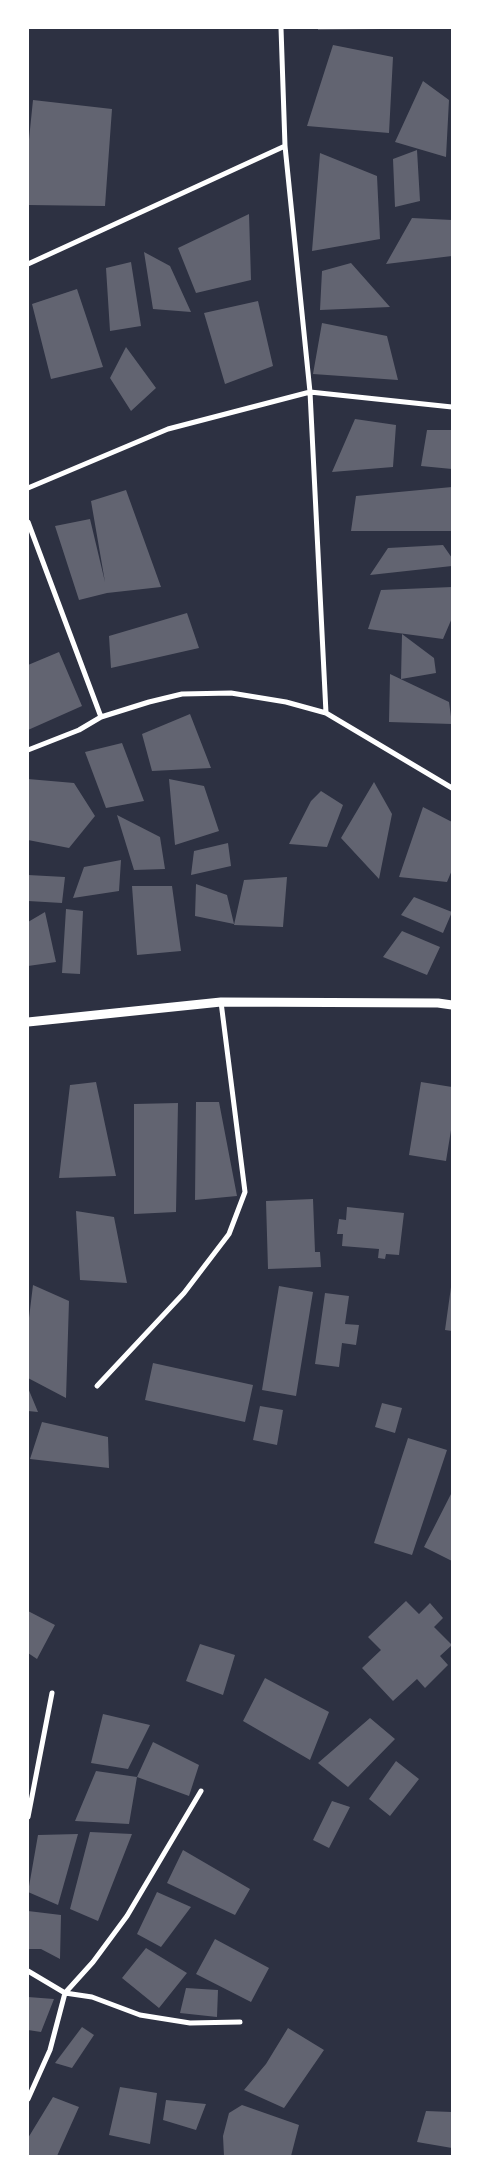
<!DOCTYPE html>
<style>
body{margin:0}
#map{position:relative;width:480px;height:2184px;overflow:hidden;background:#2d3142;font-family:"IBM Plex Serif",serif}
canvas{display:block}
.frame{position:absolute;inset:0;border:29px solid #fff;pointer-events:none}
</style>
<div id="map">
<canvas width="480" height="2184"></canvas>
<div class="frame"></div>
</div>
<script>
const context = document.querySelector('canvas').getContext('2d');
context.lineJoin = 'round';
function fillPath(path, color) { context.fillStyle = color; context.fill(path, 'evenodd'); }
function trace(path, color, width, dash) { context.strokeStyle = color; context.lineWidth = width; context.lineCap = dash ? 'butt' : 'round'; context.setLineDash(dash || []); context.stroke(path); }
const building = new Path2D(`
 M 318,28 L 381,28 L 381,29 L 318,30 Z
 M 333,45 L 393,57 L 389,133 L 307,126 Z
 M 423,81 L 449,100 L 446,157 L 395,142 Z
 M 33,100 L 112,109 L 105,206 L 28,205 L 28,149 Z
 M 417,150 L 420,201 L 395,207 L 393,159 Z
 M 320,153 L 377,176 L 380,239 L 312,251 Z
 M 249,214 L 251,280 L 196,293 L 178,248 Z
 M 412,218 L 452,220 L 452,256 L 386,264 Z
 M 144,252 L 170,266 L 191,312 L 153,309 Z
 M 131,262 L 141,326 L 110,331 L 106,268 Z
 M 351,263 L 390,307 L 320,310 L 322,271 Z
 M 77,289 L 103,367 L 51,379 L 32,304 Z
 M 258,301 L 273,366 L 225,384 L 204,313 Z
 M 322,323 L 387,336 L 398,380 L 313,374 Z
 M 126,347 L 156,388 L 131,411 L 110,378 Z
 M 355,419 L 396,425 L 393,467 L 332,472 Z
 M 427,430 L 452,430 L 452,469 L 421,466 Z
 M 452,487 L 452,531 L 351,531 L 356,496 Z
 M 126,490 L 161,587 L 107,593 L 79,600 L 55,526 L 90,519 L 105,582 L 91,501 Z
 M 443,545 L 452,558 L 452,566 L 370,575 L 388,548 Z
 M 452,587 L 452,618 L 443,639 L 368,629 L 381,590 Z
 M 187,613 L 199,648 L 111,668 L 109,636 Z
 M 402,634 L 434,658 L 436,673 L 401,679 Z
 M 59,652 L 82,706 L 28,730 L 28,665 Z
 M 390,674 L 449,702 L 452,724 L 389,722 Z
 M 190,714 L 211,768 L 152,771 L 142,734 Z
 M 122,743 L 144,801 L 106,808 L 85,752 Z
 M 28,779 L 74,783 L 95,816 L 69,848 L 28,840 Z
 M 169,779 L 204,786 L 219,831 L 175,845 Z
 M 374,782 L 392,814 L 379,879 L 341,838 Z
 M 321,791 L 343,805 L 327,847 L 289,844 L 311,801 Z
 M 423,807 L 452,822 L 452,870 L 447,882 L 399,877 Z
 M 117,815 L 160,837 L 165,869 L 134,870 Z
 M 228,843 L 231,866 L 191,875 L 194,851 Z
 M 121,860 L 119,891 L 73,898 L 84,867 Z
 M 28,875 L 65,877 L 62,903 L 28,901 Z
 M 287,877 L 283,927 L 234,925 L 244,880 Z
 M 196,884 L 227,895 L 234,924 L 195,916 Z
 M 132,886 L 172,886 L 181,951 L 137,955 Z
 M 414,897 L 452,912 L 443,933 L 401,915 Z
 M 66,909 L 83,911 L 80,974 L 62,973 Z
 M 45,912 L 56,962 L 28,966 L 28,922 Z
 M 402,931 L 440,947 L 427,975 L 383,957 Z
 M 96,1082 L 116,1176 L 59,1178 L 70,1085 Z
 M 421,1082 L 452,1087 L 452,1124 L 446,1161 L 409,1155 Z
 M 196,1102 L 219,1102 L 237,1196 L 195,1200 Z
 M 178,1103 L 176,1212 L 134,1214 L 134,1104 Z
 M 313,1199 L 315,1252 L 320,1252 L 321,1267 L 268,1269 L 266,1201 Z
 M 347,1207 L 404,1213 L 399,1255 L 386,1254 L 385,1259 L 378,1258 L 379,1249 L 342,1246 L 343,1234 L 337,1234 L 339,1219 L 346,1220 Z
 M 76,1211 L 114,1217 L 127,1283 L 80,1280 Z
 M 33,1285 L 69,1301 L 66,1398 L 28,1378 L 28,1326 Z
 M 279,1286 L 313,1292 L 296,1396 L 262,1390 Z
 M 451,1287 L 452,1287 L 452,1331 L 445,1330 Z
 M 325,1293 L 349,1296 L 345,1324 L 359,1325 L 356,1345 L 342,1343 L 339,1367 L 315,1364 Z
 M 153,1363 L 253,1385 L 245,1422 L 145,1400 Z
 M 28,1388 L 38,1412 L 28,1411 Z
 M 382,1403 L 402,1408 L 395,1433 L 375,1427 Z
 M 260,1406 L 283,1410 L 277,1445 L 253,1440 Z
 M 42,1422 L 108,1437 L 109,1468 L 30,1459 Z
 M 408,1438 L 447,1450 L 412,1555 L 374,1543 Z
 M 452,1492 L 452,1561 L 424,1547 Z
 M 406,1601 L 419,1614 L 430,1603 L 443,1618 L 434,1627 L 452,1645 L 440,1656 L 448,1665 L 425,1688 L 417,1679 L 393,1701 L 362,1668 L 381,1650 L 368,1637 Z
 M 28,1611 L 55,1625 L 37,1659 L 28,1653 Z
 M 200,1644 L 235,1655 L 223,1695 L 186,1681 Z
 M 265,1678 L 329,1712 L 310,1760 L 243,1721 Z
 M 103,1714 L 150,1725 L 128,1769 L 91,1763 Z
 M 370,1718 L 395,1739 L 348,1787 L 318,1763 Z
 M 153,1742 L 199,1765 L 189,1796 L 137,1777 Z
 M 396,1761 L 419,1779 L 390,1816 L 369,1799 Z
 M 96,1771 L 137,1777 L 129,1824 L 75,1821 Z
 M 332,1801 L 350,1807 L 329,1848 L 313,1840 Z
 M 90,1832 L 132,1834 L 98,1921 L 70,1909 Z
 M 78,1834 L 58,1905 L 28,1892 L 38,1835 Z
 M 183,1850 L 250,1889 L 235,1915 L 167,1883 Z
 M 157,1892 L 191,1907 L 161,1947 L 137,1934 Z
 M 28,1911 L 61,1915 L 60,1959 L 41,1949 L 28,1949 Z
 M 215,1939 L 269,1968 L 251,2002 L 196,1974 Z
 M 146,1948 L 187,1973 L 159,2008 L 122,1978 Z
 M 186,1988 L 218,1990 L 217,2017 L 180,2013 Z
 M 28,1997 L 54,1999 L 41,2032 L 28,2030 Z
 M 82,2027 L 94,2035 L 72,2068 L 55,2063 Z
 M 288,2028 L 324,2050 L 284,2108 L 244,2090 L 266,2064 Z
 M 120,2087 L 157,2093 L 150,2144 L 109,2135 Z
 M 53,2097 L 79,2107 L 57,2156 L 28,2156 L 28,2138 Z
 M 166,2100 L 206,2104 L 196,2130 L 163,2120 Z
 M 242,2105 L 299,2125 L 291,2156 L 224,2156 L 223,2136 L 229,2113 Z
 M 426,2111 L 452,2112 L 452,2148 L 417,2142 Z`);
const minor = new Path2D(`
 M 281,28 L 285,146 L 310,392 L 326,713
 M 28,264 L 285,146
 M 28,488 L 168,429 L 310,392 L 452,407
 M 28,522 L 101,717
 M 28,750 L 79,730 L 101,717 L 149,702 L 182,694 L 231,693 L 286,702 L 326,713 L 452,788
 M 97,1386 L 184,1293 L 229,1234 L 245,1192 L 221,1002
 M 28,1817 L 52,1693
 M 28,1971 L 65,1993 L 92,1997 L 140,2015 L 190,2023 L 240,2022
 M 28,2099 L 50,2050 L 65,1993 L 93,1962 L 127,1916 L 201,1791`);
const tertiary = new Path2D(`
 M 28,1022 L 221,1002 L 438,1003 L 452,1005`);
fillPath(building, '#626471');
trace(minor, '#fff', 5);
trace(tertiary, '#fff', 9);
</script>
